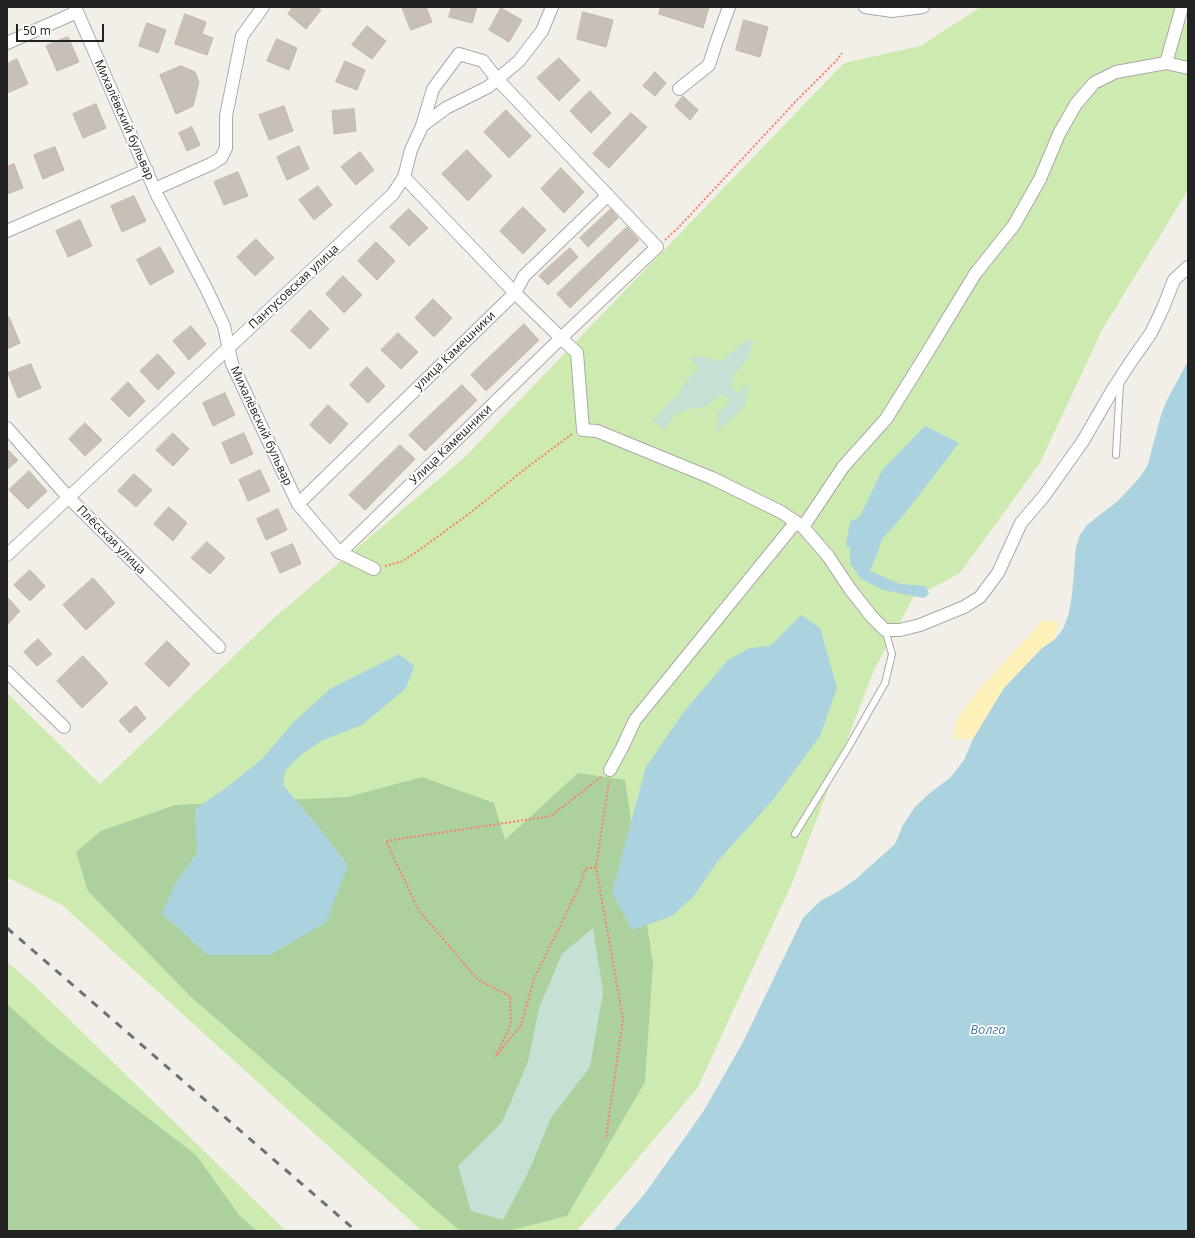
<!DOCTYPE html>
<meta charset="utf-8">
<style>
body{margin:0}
#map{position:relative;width:1195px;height:1238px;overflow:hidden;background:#f2efe9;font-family:"Open Sans",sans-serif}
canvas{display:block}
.frame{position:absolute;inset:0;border:8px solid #222;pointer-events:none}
.scale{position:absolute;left:16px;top:24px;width:88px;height:18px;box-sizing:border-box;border:2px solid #222;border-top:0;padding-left:5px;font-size:12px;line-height:14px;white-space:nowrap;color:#222;-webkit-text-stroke:3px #fff;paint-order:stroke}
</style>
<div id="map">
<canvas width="1195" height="1238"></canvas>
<div class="frame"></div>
<div class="scale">50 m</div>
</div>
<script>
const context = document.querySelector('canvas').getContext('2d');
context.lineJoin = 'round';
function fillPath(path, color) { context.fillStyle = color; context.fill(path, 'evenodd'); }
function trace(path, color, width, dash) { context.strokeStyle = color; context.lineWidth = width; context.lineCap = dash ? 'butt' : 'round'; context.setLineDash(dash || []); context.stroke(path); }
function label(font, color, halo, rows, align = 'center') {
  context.font = font + ' "Open Sans",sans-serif'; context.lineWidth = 3.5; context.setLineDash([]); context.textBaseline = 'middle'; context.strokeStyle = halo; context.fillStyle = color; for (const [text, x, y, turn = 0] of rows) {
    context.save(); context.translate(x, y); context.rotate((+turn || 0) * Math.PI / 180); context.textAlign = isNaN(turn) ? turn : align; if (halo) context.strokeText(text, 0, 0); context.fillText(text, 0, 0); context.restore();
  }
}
const grass = new Path2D(`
 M 981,7 L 1182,7 L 1188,30 L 1188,190 L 1102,330 L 1040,463 L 960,573 L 913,598 L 874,670 L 793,881 L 698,1087 L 577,1231 L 422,1231 L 62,905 L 7,877 L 7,693 L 100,784 L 276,616 L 464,458 L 844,63 L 920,46 Z
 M 7,962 L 34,985 L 286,1231 L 7,1231 Z`);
const forest = new Path2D(`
 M 578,773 L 625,780 L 653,964 L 645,1082 L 567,1216 L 508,1231 L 460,1231 L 190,996 L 88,891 L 76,852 L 101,831 L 175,805 L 348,797 L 422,777 L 494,803 L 505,840 Z
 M 7,1004 L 49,1042 L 196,1155 L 239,1215 L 257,1231 L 7,1231 Z`);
const wetland = new Path2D(`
 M 748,339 L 753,343 L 749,356 L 734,375 L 731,387 L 738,393 L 750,381 L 744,408 L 716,432 L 718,413 L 729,402 L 724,394 L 718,396 L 708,406 L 694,408 L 675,414 L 665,430 L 653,421 L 672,399 L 678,397 L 683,385 L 698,368 L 689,357 L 708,357 L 720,362 Z
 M 593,928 L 603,992 L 590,1067 L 551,1118 L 528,1173 L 503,1220 L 471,1211 L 458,1166 L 502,1122 L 528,1062 L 539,1008 L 562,954 Z`);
const sand = new Path2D(`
 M 1043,620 L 1058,621 L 1055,639 L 1041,649 L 1004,688 L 973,739 L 954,739 L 955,723 L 977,692 Z`);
const water = new Path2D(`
 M 1188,361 L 1188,1231 L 613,1231 L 646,1192 L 703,1112 L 742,1044 L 803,918 L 820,901 L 839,891 L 856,879 L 895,844 L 903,825 L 915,807 L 930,793 L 951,777 L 964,760 L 973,739 L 1004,688 L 1041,649 L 1055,639 L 1063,629 L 1069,613 L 1072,594 L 1076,547 L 1080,535 L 1087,525 L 1118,501 L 1141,476 L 1148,464 L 1161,415 L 1167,400 Z
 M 925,426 L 959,443 L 903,516 L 882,539 L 878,552 L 870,571 L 900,584 L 926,586 L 929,594 L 924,598 L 883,590 L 861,579 L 850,564 L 850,548 L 846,545 L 850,522 L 860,516 L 882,470 Z
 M 801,615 L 820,628 L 837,688 L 820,736 L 772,801 L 717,862 L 694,896 L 672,916 L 632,930 L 612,892 L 646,767 L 686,709 L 728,660 L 750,648 L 770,646 Z
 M 399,654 L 414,666 L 406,688 L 362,725 L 321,741 L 302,754 L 285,771 L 283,785 L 316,824 L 348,865 L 326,922 L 270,955 L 208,955 L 162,914 L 175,884 L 197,853 L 195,809 L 226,788 L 263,758 L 294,722 L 330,689 Z`);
const building = new Path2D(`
 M 293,7 L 317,7 L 321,10 L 306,29 L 288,14 Z
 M 402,7 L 426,7 L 432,22 L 411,30 Z
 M 452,7 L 477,7 L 472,23 L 449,17 Z
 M 661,7 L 709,7 L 703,28 L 659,14 Z
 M 501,8 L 522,20 L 509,42 L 489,30 Z
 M 583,12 L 613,20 L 606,47 L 577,39 Z
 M 185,14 L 206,22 L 202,34 L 213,38 L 207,55 L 175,44 Z
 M 744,20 L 768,27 L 760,57 L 736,50 Z
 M 147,23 L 166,30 L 158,53 L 139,46 Z
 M 367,26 L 386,41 L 372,59 L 352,45 Z
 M 68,37 L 79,62 L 57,71 L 46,46 Z
 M 277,39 L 297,48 L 289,70 L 267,61 Z
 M 559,58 L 580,80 L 559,101 L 537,78 Z
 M 17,59 L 28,84 L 7,93 L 7,64 Z
 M 345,61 L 365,70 L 357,90 L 336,82 Z
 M 181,66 L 195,72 L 199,82 L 193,106 L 176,114 L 160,75 Z
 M 655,72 L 666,83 L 655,96 L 643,86 Z
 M 590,91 L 611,113 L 591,133 L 570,111 Z
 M 683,96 L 698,110 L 690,120 L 675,106 Z
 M 96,104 L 106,128 L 83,138 L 73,114 Z
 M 284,106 L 293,131 L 269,140 L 259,115 Z
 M 354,109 L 356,131 L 334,134 L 332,111 Z
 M 506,110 L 531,136 L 509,158 L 484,132 Z
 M 631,113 L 647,127 L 609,168 L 593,154 Z
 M 192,127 L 200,145 L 187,151 L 179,133 Z
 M 299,146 L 309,169 L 287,180 L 277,157 Z
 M 55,147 L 64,170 L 43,179 L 34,155 Z
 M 467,150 L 492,176 L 468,201 L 442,174 Z
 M 360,152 L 374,170 L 356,185 L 341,167 Z
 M 14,164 L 23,188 L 7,194 L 7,167 Z
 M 561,168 L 584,192 L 564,213 L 541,189 Z
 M 238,172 L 248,196 L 224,205 L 214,182 Z
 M 318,186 L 332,205 L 314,220 L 299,200 Z
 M 134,196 L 146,221 L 122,232 L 111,206 Z
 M 523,207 L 546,230 L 523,254 L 500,231 Z
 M 409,209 L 428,228 L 409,246 L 390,227 Z
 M 611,209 L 618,218 L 588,247 L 580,238 Z
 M 80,220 L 92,246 L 68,257 L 56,231 Z
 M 627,227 L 639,240 L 570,308 L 557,294 Z
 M 256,239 L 274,258 L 255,276 L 237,257 Z
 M 376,242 L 395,261 L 377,280 L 358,261 Z
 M 160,247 L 174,272 L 150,285 L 137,260 Z
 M 570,248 L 578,257 L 548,285 L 539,276 Z
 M 343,276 L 362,295 L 344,313 L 326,294 Z
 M 433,299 L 452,318 L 434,337 L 415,318 Z
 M 310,310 L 329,329 L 310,349 L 291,331 Z
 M 9,317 L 20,343 L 7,349 L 7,318 Z
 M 524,324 L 539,340 L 486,391 L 471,375 Z
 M 191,326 L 206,344 L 189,360 L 173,341 Z
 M 398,333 L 418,352 L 401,369 L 381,350 Z
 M 158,354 L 175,373 L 158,390 L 140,371 Z
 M 31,364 L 41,388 L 18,398 L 8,373 Z
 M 367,367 L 385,386 L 368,403 L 350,385 Z
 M 128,382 L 145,401 L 129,417 L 111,399 Z
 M 462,385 L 477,400 L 425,451 L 409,435 Z
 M 225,393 L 235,415 L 213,426 L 203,403 Z
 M 328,405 L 348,424 L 330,444 L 310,425 Z
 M 85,423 L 102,440 L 85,456 L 69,439 Z
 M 173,433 L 189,449 L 173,466 L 156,450 Z
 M 244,433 L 253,454 L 231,464 L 222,443 Z
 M 400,445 L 415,459 L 365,510 L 349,495 Z
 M 7,449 L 18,460 L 7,470 Z
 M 260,470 L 270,491 L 248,501 L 239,480 Z
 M 29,471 L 47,491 L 28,509 L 9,490 Z
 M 134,474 L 152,490 L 136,507 L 118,491 Z
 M 169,507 L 187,523 L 173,541 L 154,524 Z
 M 278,509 L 287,530 L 266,540 L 257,519 Z
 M 207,542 L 225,558 L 210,574 L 191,558 Z
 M 293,544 L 301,564 L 280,573 L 271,553 Z
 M 30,570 L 45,586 L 30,601 L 14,585 Z
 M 93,578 L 115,603 L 86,630 L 63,605 Z
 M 7,597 L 20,611 L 7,625 Z
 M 38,639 L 52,654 L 37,666 L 24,652 Z
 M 167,641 L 190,664 L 169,687 L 145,664 Z
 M 83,656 L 108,683 L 82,708 L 57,681 Z
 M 136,706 L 146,718 L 130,733 L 119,721 Z`);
const path = new Path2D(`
 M 665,240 L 677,229 L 797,100 L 836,61 L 842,53
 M 385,566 L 403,561 L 422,548 L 470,513 L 525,469 L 572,434
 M 596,867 L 585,869 L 581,883 L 534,979 L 521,1025 L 496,1056 L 511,1023 L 510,996 L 478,980 L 419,911 L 386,841 L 551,816 L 601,777
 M 606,1137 L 623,1019 L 596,867 L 609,781`);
const service = new Path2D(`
 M 1116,455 L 1120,383
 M 795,834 L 848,748 L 885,683 L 892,654 L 885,630`);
const minor = new Path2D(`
 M 75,7 L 157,195 L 206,288 L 224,326 L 232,364 L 298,504 L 339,552 L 374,569
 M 865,7 L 892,11 L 923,7
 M 7,43 L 77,12
 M 1166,63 L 1182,7
 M 679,89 L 709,65 L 716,43 L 729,7
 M 404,177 L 515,293 L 561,338 L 657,247 L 497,79 L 483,61 L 459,54 L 433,89 L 422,126
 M 155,189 L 211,164 L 221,158 L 226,148 L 226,116 L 242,36 L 263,7
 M 7,231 L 147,170
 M 7,428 L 68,497 L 219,647
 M 298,504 L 515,293 L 524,276 L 608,195
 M 803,527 L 843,467 L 886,419 L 924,358 L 975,274 L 1014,225 L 1040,179 L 1059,134 L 1076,104 L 1094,83 L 1116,72 L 1166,63 L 1188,68
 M 340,553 L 561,338 L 577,353 L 583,430 L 597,431 L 712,478 L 781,512 L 796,522 L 803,527 L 828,556 L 850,589 L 872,617 L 885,630 L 900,630 L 920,625 L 964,607 L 980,597 L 998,573 L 1021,523 L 1044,496 L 1083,441 L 1113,389 L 1132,360 L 1151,333 L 1163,308 L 1174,280 L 1188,267
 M 7,555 L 393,194 L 404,177 L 411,150 L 422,126 L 446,108 L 488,87 L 519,61 L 542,31 L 552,7
 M 7,672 L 64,727
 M 610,770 L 622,748 L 635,720 L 796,522`);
const rail = new Path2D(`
 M 7,928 L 356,1231`);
const streetNames = [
 ["Михалёвский бульвар",124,120,66],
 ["Пантусовская улица",294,287,-43],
 ["улица Камешники",455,351,-44],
 ["Михалёвский бульвар",261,426,65],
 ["Улица Камешники",451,445,-44],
 ["Плёсская улица",111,540,45]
];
const waterNames = [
 ["Волга",988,1030]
];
fillPath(grass, '#cdebb0');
fillPath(forest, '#add19e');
fillPath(wetland, '#c6e0d4');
fillPath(sand, '#fff1ba');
fillPath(water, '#aad3df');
fillPath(building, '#c7bfb8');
trace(building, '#c4b6ab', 1);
trace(service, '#a9a9a9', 8);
trace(minor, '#a9a9a9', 14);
trace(path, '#fa8072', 2, [2, 2]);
trace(service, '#fff', 6);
trace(minor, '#fff', 12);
trace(rail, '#707070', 3, [8, 8]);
label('12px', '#222', '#fff', streetNames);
label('italic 13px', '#4a7aab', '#fff', waterNames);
</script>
